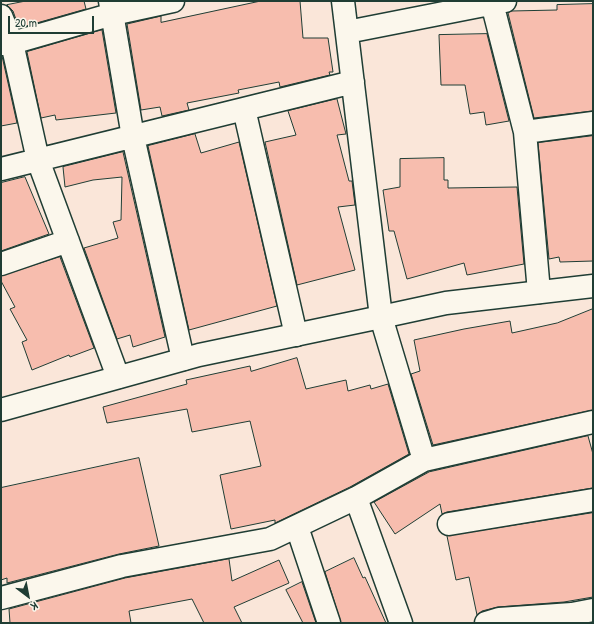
<!DOCTYPE html>
<style>
body{margin:0}
#map{position:relative;width:594px;height:624px;overflow:hidden;background:#fae6d9;font-family:"Patrick Hand",sans-serif}
canvas{display:block}
.frame{position:absolute;inset:0;border:2px solid #1f3d34;pointer-events:none}
.north{position:absolute;left:8px;top:576px;width:40px;height:40px;-webkit-text-stroke:3px #fbf7ec;paint-order:stroke;rotate:148deg;font-size:11px;font-weight:700;line-height:16px;text-align:center;color:#1f3d34}
.north::after{content:'';display:block;margin:auto;width:14px;height:18px;background:#1f3d34;clip-path:polygon(50% 0,100% 100%,50% 72%,0 100%)}
.scale{position:absolute;left:8px;top:16px;width:86px;height:18px;box-sizing:border-box;border:2px solid #1f3d34;border-top:0;padding-left:5px;font-size:12px;line-height:14px;white-space:nowrap;color:#1f3d34;-webkit-text-stroke:3px #fbf7ec;paint-order:stroke}
</style>
<div id="map">
<canvas width="594" height="624"></canvas>
<div class="frame"></div>
<div class="north">K</div>
<div class="scale">20 m</div>
</div>
<script>
const context = document.querySelector('canvas').getContext('2d');
context.lineJoin = 'round';
function fillPath(path, color) { context.fillStyle = color; context.fill(path, 'evenodd'); }
function trace(path, color, width, dash) { context.strokeStyle = color; context.lineWidth = width; context.lineCap = dash ? 'butt' : 'round'; context.setLineDash(dash || []); context.stroke(path); }
const building = new Path2D(`
 M 26,1 L 84,1 L 86,9 L 19,28 L 13,11 L 7,5 Z
 M 261,1 L 300,1 L 303,38 L 328,38 L 333,72 L 329,72 L 330,75 L 280,87 L 279,82 L 238,90 L 239,93 L 187,103 L 189,110 L 162,116 L 160,107 L 141,110 L 127,24 L 161,16 L 161,22 Z
 M 593,4 L 593,111 L 534,118 L 508,13 L 511,11 L 557,10 L 557,5 Z
 M 102,30 L 116,113 L 56,120 L 55,115 L 41,118 L 27,52 Z
 M 487,34 L 509,121 L 486,125 L 484,112 L 470,114 L 465,85 L 441,85 L 439,35 Z
 M 1,56 L 2,56 L 17,123 L 1,126 Z
 M 337,99 L 346,134 L 337,135 L 349,181 L 352,181 L 355,205 L 338,207 L 355,270 L 297,285 L 265,142 L 296,135 L 288,111 Z
 M 195,134 L 201,153 L 239,142 L 277,306 L 189,330 L 148,146 Z
 M 593,136 L 593,261 L 560,262 L 559,257 L 549,259 L 538,143 Z
 M 123,152 L 165,337 L 133,347 L 130,335 L 117,339 L 84,248 L 118,238 L 113,222 L 121,220 L 122,177 L 93,180 L 65,187 L 63,167 Z
 M 444,158 L 444,180 L 448,180 L 448,188 L 517,187 L 524,264 L 467,275 L 464,263 L 407,279 L 394,231 L 389,231 L 383,190 L 400,187 L 400,159 Z
 M 25,177 L 49,234 L 1,251 L 1,183 Z
 M 60,257 L 94,348 L 70,357 L 69,355 L 32,370 L 22,342 L 27,340 L 10,309 L 15,307 L 1,281 L 1,276 Z
 M 593,309 L 593,410 L 433,445 L 411,374 L 420,371 L 414,340 L 464,329 L 510,321 L 512,333 L 557,323 Z
 M 297,358 L 306,389 L 346,380 L 348,391 L 370,385 L 371,389 L 388,384 L 409,454 L 350,487 L 275,523 L 275,520 L 231,529 L 220,475 L 261,466 L 250,421 L 192,432 L 187,409 L 107,423 L 103,407 L 187,384 L 186,380 L 250,366 L 251,371 Z
 M 588,436 L 593,454 L 593,488 L 447,512 L 442,514 L 440,504 L 395,534 L 374,502 L 429,472 Z
 M 139,458 L 159,546 L 119,554 L 7,583 L 7,578 L 1,580 L 1,488 Z
 M 593,513 L 593,597 L 564,602 L 498,607 L 482,611 L 477,615 L 469,577 L 456,580 L 447,536 Z
 M 354,558 L 363,578 L 365,577 L 386,623 L 341,623 L 325,572 Z
 M 229,559 L 232,581 L 279,560 L 289,583 L 234,607 L 242,623 L 204,623 L 192,599 L 129,611 L 131,623 L 10,623 L 9,609 L 125,578 Z
 M 302,582 L 316,623 L 303,623 L 286,590 Z`);
const street = new Path2D(`
 M 110,1 L 133,137 L 183,359
 M 343,1 L 381,317 L 424,460
 M 492,3 L 525,132 L 539,292
 M 1,16 L 12,43 L 38,160 L 118,377
 M 347,32 L 505,1
 M 1,44 L 12,43 L 113,14 L 173,1
 M 244,109 L 296,335
 M 525,132 L 593,123
 M 1,169 L 353,82
 M 1,264 L 68,241
 M 356,498 L 401,623
 M 449,524 L 593,500
 M 297,527 L 329,623
 M 1,598 L 122,566 L 270,539 L 356,498 L 424,460 L 593,422
 M 486,623 L 499,619 L 572,614 L 593,610`);
const secondary = new Path2D(`
 M 1,410 L 199,355 L 381,317 L 446,303 L 593,286`);
fillPath(building, '#f7bdae');
trace(building, '#1f3d34', 1);
trace(street, '#1f3d34', 25);
trace(secondary, '#1f3d34', 25);
trace(street, '#fbf7ec', 22);
trace(secondary, '#fbf7ec', 22);
</script>
